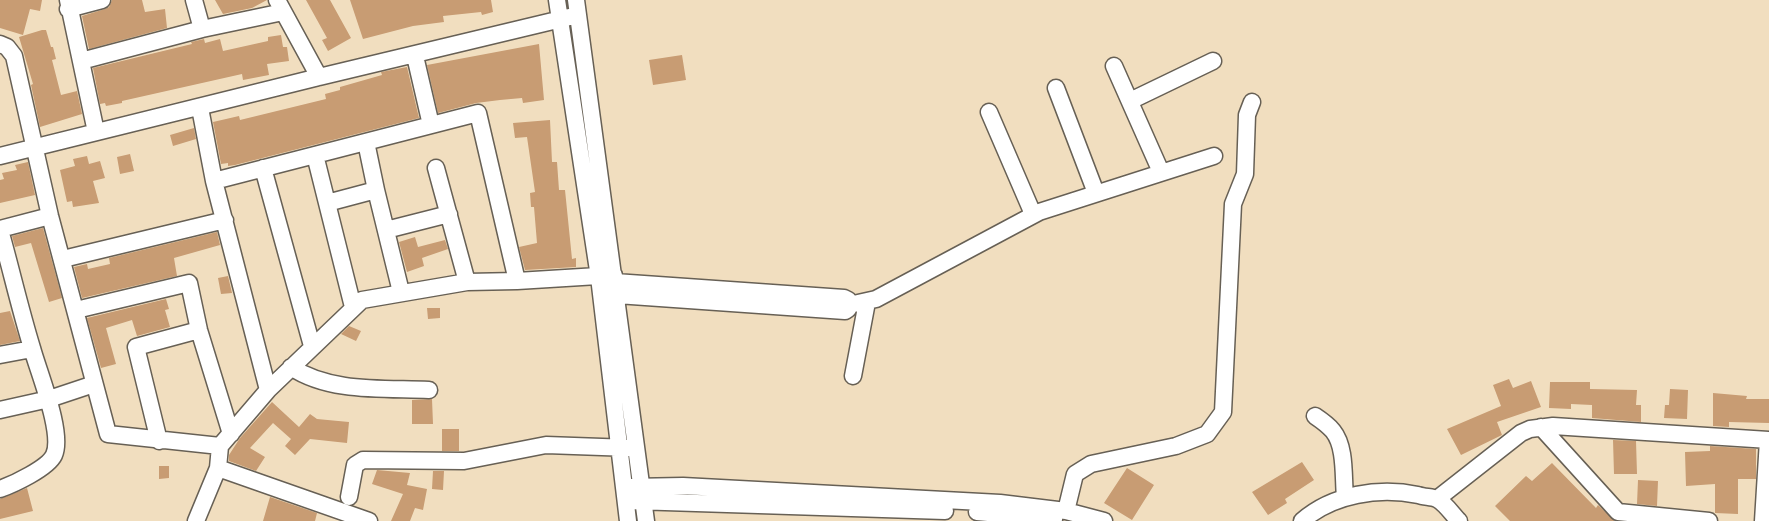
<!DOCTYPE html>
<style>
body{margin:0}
canvas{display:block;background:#f1debf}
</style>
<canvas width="1769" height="521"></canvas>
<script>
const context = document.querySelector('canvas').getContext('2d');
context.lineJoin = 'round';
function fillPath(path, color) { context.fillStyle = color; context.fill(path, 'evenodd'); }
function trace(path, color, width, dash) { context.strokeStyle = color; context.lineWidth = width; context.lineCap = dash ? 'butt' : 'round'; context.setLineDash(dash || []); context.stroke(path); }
const building = new Path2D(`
 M 0,0 L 42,0 L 40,11 L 30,9 L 23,35 L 0,28 Z
 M 112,0 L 142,0 L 145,12 L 165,9 L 167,28 L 89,49 L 82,16 L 105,9 L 109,7 Z
 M 215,0 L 267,0 L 252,8 L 223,14 Z
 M 306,0 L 330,0 L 351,38 L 328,51 L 322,40 L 327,38 Z
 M 350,0 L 491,0 L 493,12 L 482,15 L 481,12 L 443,16 L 444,22 L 413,26 L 363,39 Z
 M 42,30 L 46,30 L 51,47 L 53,47 L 56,59 L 52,60 L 61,95 L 77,91 L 82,114 L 40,127 L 31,85 L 33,84 L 19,37 Z
 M 281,35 L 283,47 L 287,47 L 289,61 L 267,64 L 269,75 L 243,80 L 242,74 L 122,101 L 122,103 L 106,106 L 105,103 L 100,104 L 93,68 L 192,44 L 191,42 L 204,39 L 205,43 L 220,39 L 223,51 L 268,41 L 268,37 Z
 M 539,44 L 544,100 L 523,103 L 522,98 L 500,100 L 476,103 L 438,113 L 427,65 Z
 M 682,55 L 686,80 L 653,85 L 649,60 Z
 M 407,67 L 419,118 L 235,165 L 228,166 L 228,163 L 221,164 L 213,122 L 239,116 L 240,120 L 326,99 L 325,94 L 340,90 L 340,87 L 382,75 L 381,72 Z
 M 550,120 L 552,162 L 557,162 L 559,190 L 565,190 L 572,259 L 576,258 L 576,267 L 525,270 L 519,247 L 537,243 L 534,207 L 531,207 L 530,193 L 535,192 L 527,137 L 515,138 L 513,123 Z
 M 194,128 L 196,139 L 173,146 L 170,135 Z
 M 130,154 L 134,171 L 120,174 L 117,157 Z
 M 87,156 L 89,164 L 100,161 L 105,178 L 93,181 L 99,203 L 73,207 L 72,201 L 67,202 L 60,170 L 75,166 L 73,159 Z
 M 28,162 L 35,195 L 0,203 L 0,180 L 4,179 L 2,173 L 17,170 L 15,165 Z
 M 43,228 L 62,298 L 49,302 L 31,243 L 15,247 L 12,236 Z
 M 217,232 L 220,245 L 174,258 L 177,276 L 82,298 L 74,267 L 87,264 L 88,269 L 110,264 L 109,258 Z
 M 415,237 L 418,247 L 445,240 L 448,249 L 422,258 L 424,266 L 407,272 L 399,242 Z
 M 228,276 L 232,293 L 221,294 L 218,278 Z
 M 166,299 L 169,309 L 165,310 L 170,327 L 137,336 L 132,320 L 106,328 L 116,364 L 101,368 L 87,318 Z
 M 427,308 L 440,308 L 440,318 L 428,319 Z
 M 10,311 L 20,341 L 0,345 L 0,313 Z
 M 349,326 L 361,331 L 356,341 L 341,334 Z
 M 1509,379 L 1513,388 L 1531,381 L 1541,407 L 1497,422 L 1502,435 L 1461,455 L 1447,429 L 1501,406 L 1493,385 Z
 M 1550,382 L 1590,382 L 1590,389 L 1637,390 L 1636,405 L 1641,405 L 1641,422 L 1592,418 L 1592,405 L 1571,404 L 1571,409 L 1549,408 Z
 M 1670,389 L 1688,390 L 1687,419 L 1664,418 L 1665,405 L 1669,405 Z
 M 1713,393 L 1747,396 L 1746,399 L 1769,399 L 1769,423 L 1729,422 L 1729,427 L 1713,426 Z
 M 432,399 L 433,424 L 412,424 L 412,400 Z
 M 272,402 L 299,427 L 310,414 L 317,419 L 349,422 L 347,443 L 310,439 L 295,455 L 285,446 L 291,439 L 273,423 L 250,448 L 265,457 L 256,471 L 229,461 L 229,455 L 240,438 Z
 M 442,429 L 459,429 L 459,451 L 442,451 Z
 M 1613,440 L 1636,441 L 1637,474 L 1614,474 Z
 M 1710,446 L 1756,449 L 1756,479 L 1738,479 L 1738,514 L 1715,513 L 1715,484 L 1686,486 L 1685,452 L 1710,451 Z
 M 1302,462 L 1314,480 L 1285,499 L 1287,503 L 1268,515 L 1252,492 Z
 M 1552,463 L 1596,508 L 1598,505 L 1615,521 L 1510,521 L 1495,506 L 1526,476 L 1532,481 Z
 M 159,466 L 169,466 L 169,478 L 159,479 Z
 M 1127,468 L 1154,485 L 1132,520 L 1104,503 Z
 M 377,470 L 410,473 L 407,485 L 427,489 L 423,510 L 415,508 L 410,521 L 391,521 L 403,494 L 372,484 Z
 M 433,471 L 444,471 L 443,490 L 432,489 Z
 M 1638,480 L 1658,481 L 1657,506 L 1637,504 Z
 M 27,488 L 33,511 L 0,519 L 0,499 Z
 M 270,497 L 317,513 L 315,521 L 263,521 Z`);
const minor = new Path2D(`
 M 68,0 L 96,132
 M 194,0 L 202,29
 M 277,0 L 319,77
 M 557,0 L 599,277 L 628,521
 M 576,0 L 646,521
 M 68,9 L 102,0
 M 0,44 L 7,47 L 14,56 L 50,216 L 108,434 L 220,446
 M 415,56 L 431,125
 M 81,61 L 202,29 L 283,12
 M 1114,66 L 1161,172
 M 1056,88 L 1096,193
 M 1130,101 L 1213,61
 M 200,108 L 214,181 L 268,390
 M 989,112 L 1033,214
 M 366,142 L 376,190
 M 315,155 L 353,307
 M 0,156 L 319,77 L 578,15
 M 263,168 L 312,346
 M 436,168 L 467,282
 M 214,181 L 478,113 L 517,281
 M 327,203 L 376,190 L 401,292
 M 0,229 L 50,216
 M 0,230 C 11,269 20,309 32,348 C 38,371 64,433 54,455 C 48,468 14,484 0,489
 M 386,230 L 449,214
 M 63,259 L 225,220
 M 615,282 L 844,298 L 848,300 L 848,309 L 845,311 L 617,295
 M 849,305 L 876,299 L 1039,212 L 1214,156
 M 76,310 L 189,283 L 199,330 L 231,434
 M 0,355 L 32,349
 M 291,367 C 330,393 384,388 429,390
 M 853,376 L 867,302
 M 0,410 L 49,399 L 94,384
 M 1315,416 C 1321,420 1328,425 1333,431 C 1346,447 1343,477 1345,497
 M 1541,427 L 1618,512 L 1709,521
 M 159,441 L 136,347 L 199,330
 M 218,468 L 369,521
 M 631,487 L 683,486 L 1000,503 L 1066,511 L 1104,521
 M 349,497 L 355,465 L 363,460 L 464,461 L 546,445 L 630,448
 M 1437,499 L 1521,433 L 1530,429 L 1553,426 L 1769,440
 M 634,501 L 945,511
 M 1066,511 L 1075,474 L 1091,464 L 1176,446 L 1207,434 L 1223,412 L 1233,204 L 1245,174 L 1247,115 L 1252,102
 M 977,512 L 1054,519
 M 196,521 L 218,468 L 220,446 L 268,390 L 362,300 L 467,282 L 517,281 L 614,275
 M 1302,521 C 1333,494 1379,487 1418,495 C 1424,497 1432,497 1437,499 C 1445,503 1453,515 1459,521
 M 1763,521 L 1768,440`);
fillPath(building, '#c89c73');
trace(minor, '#676055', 19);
trace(minor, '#fff', 16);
</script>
